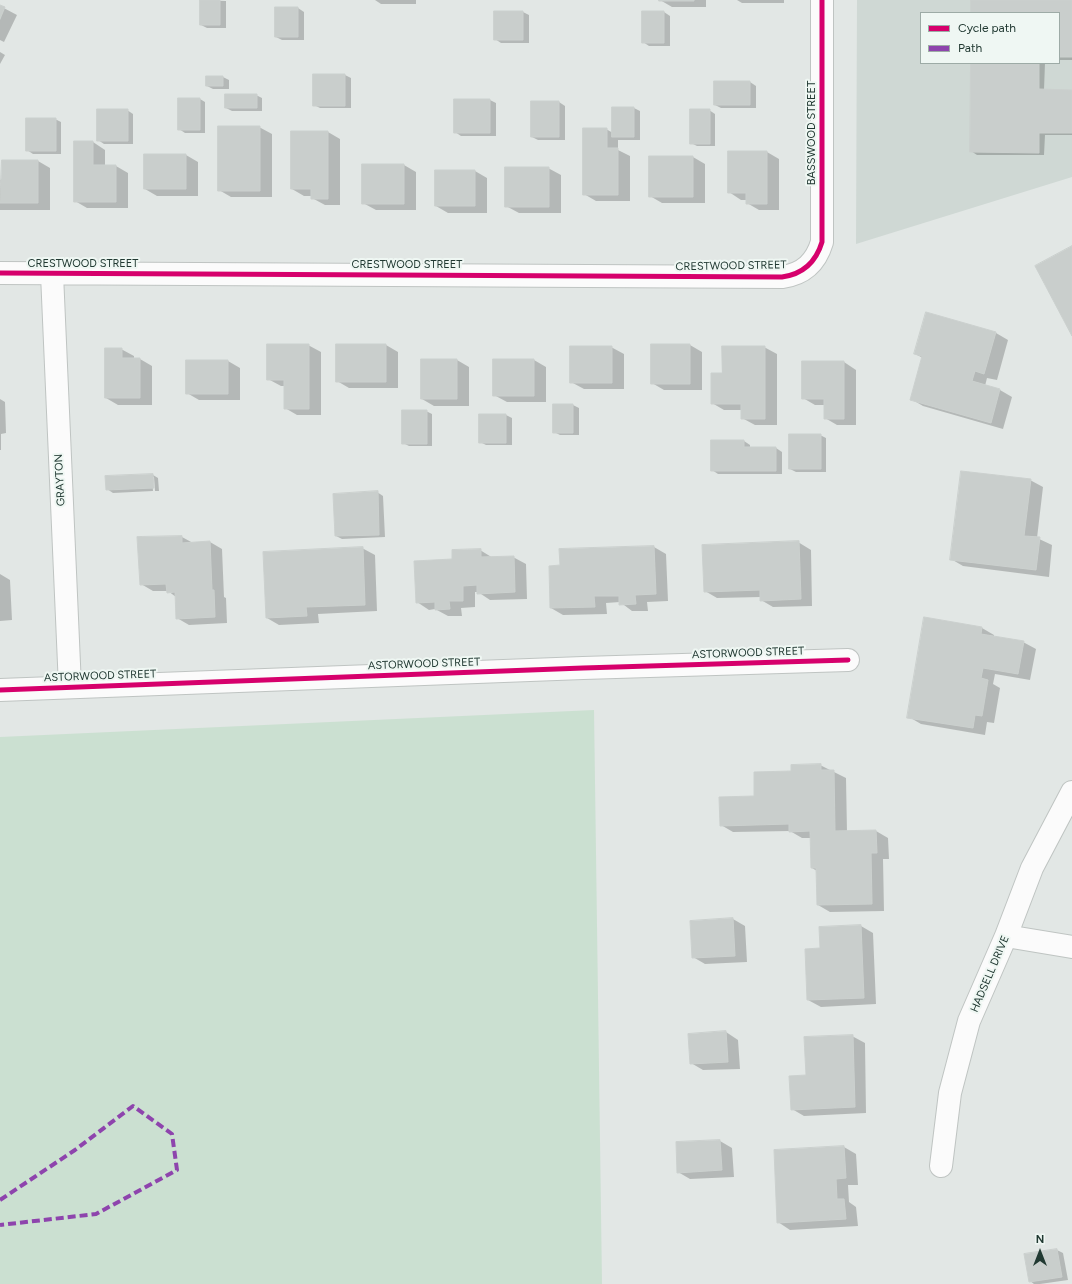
<!DOCTYPE html>
<style>
body{margin:0}
#map{position:relative;width:1072px;height:1284px;overflow:hidden;background:#e2e7e5;font-family:Figtree,sans-serif}
canvas{display:block}
.legend{position:absolute;left:920px;top:12px;width:140px;height:52px;box-sizing:border-box;background:#eff7f3;border:1px solid #9daba6;margin:0;padding:5px 7px;list-style:none;font-size:12px;color:#213932}
.legend li{display:flex;align-items:center;gap:8px;height:20px}
.legend b{width:20px;border:1px solid #9daba6}
.north{position:absolute;left:1020px;top:1232px;width:40px;height:40px;-webkit-text-stroke:3px #eff7f3;paint-order:stroke;rotate:0deg;font-size:11px;font-weight:700;line-height:16px;text-align:center;color:#213932}
.north::after{content:'';display:block;margin:auto;width:14px;height:18px;background:#213932;clip-path:polygon(50% 0,100% 100%,50% 72%,0 100%)}
</style>
<div id="map">
<canvas width="1072" height="1284"></canvas>
<ul class="legend">
<li><b style="height:5px;background:#d6006c"></b>Cycle path</li>
<li><b style="height:5px;background:#8e44ad"></b>Path</li>
</ul>
<div class="north">N</div>
</div>
<script>
const context = document.querySelector('canvas').getContext('2d');
context.lineJoin = 'round';
function fillPath(path, color) { context.fillStyle = color; context.fill(path, 'evenodd'); }
function trace(path, color, width, dash) { context.strokeStyle = color; context.lineWidth = width; context.lineCap = dash ? 'butt' : 'round'; context.setLineDash(dash || []); context.stroke(path); }
function label(font, color, halo, rows, align = 'center') {
  context.font = font + ' Figtree,sans-serif'; context.lineWidth = 4; context.setLineDash([]); context.textBaseline = 'middle'; context.strokeStyle = halo; context.fillStyle = color; for (const [text, x, y, turn = 0] of rows) {
    context.save(); context.translate(x, y); context.rotate((+turn || 0) * Math.PI / 180); context.textAlign = isNaN(turn) ? turn : align; if (halo) context.strokeText(text, 0, 0); context.fillText(text, 0, 0); context.restore();
  }
}
const built = new Path2D(`
 M 857,0 L 1072,0 L 1072,177 L 856,244 ZM 921,13 L 1059,13 L 1059,63 L 921,63 Z`);
const green = new Path2D(`
 M 594,710 L 602,1284 L 0,1284 L 0,737 Z`);
const shadow = new Path2D(`
 M 201,0 L 226,1 L 226,28 L 207,28 L 201,25 Z
 M 375,0 L 416,0 L 416,4 L 381,4 Z
 M 660,0 L 706,0 L 706,7 L 672,7 Z
 M 737,0 L 784,0 L 784,3 L 742,3 Z
 M 972,0 L 1072,0 L 1072,60 L 1059,60 L 1059,13 L 972,13 Z
 M 0,6 L 17,15 L 4,42 L 0,40 Z
 M 298,8 L 304,12 L 304,40 L 282,40 L 276,37 Z
 M 495,12 L 523,12 L 529,15 L 529,43 L 501,43 L 495,39 Z
 M 664,12 L 670,16 L 670,46 L 649,46 L 643,42 Z
 M 0,52 L 5,55 L 0,64 Z
 M 972,63 L 1045,63 L 1044,90 L 1072,91 L 1072,135 L 1045,135 L 1044,155 L 977,155 L 971,151 Z
 M 345,75 L 351,78 L 351,108 L 320,108 L 314,105 Z
 M 223,77 L 229,80 L 229,89 L 213,89 L 207,86 Z
 M 715,82 L 750,82 L 756,86 L 756,108 L 721,108 L 715,105 Z
 M 256,95 L 262,98 L 262,111 L 232,111 L 226,108 Z
 M 200,99 L 205,102 L 205,133 L 185,133 L 179,129 Z
 M 490,100 L 496,103 L 496,136 L 461,136 L 455,132 Z
 M 532,102 L 559,102 L 565,106 L 565,140 L 538,140 L 532,137 Z
 M 613,108 L 634,108 L 640,111 L 640,140 L 618,140 L 618,150 L 630,156 L 630,201 L 596,201 L 584,194 L 606,129 L 613,133 Z
 M 127,110 L 133,114 L 133,144 L 104,144 L 98,140 Z
 M 709,110 L 715,114 L 715,146 L 697,146 L 691,143 Z
 M 55,119 L 61,122 L 61,154 L 33,154 L 27,150 Z
 M 259,127 L 272,134 L 272,197 L 231,197 L 219,190 Z
 M 328,132 L 340,139 L 340,205 L 325,205 L 312,198 L 312,196 L 304,196 L 292,189 Z
 M 93,142 L 105,150 L 105,166 L 116,166 L 128,173 L 128,208 L 87,208 L 75,201 Z
 M 729,152 L 767,152 L 779,159 L 779,210 L 759,210 L 747,203 L 747,200 L 741,200 L 729,192 Z
 M 186,155 L 198,162 L 198,196 L 157,196 L 145,189 Z
 M 693,157 L 705,164 L 705,203 L 662,203 L 650,196 Z
 M 38,161 L 50,168 L 50,210 L 0,210 L 0,180 Z
 M 363,165 L 404,165 L 416,172 L 416,210 L 376,210 L 363,203 Z
 M 548,168 L 561,175 L 561,213 L 519,213 L 506,206 Z
 M 475,171 L 487,178 L 487,213 L 448,213 L 436,206 Z
 M 996,333 L 1008,340 L 997,380 L 987,378 L 985,386 L 1000,390 L 1012,397 L 1003,429 L 923,406 L 911,399 L 923,358 L 915,354 Z
 M 308,345 L 321,352 L 321,415 L 297,415 L 285,408 L 285,386 L 281,386 L 268,379 Z
 M 337,345 L 386,345 L 398,352 L 398,388 L 349,388 L 337,381 Z
 M 690,345 L 702,352 L 702,390 L 664,390 L 652,383 Z
 M 611,347 L 624,354 L 624,389 L 584,389 L 571,382 Z
 M 764,347 L 777,354 L 777,425 L 755,425 L 742,418 L 742,410 L 724,410 L 712,403 L 723,374 Z
 M 121,349 L 134,356 L 134,359 L 140,359 L 152,366 L 152,405 L 118,405 L 106,398 Z
 M 457,360 L 469,367 L 469,406 L 434,406 L 422,399 Z
 M 534,360 L 546,367 L 546,402 L 507,402 L 494,395 Z
 M 228,361 L 240,368 L 240,400 L 199,400 L 187,393 Z
 M 803,362 L 844,362 L 856,370 L 856,425 L 837,425 L 825,418 L 825,405 L 815,405 L 803,398 Z
 M 0,399 L 5,402 L 6,433 L 1,434 L 1,450 L 0,450 Z
 M 573,405 L 579,408 L 579,435 L 560,435 L 554,432 Z
 M 426,411 L 432,414 L 432,446 L 409,446 L 403,443 Z
 M 506,415 L 512,418 L 512,445 L 486,445 L 480,442 Z
 M 820,435 L 826,438 L 826,472 L 796,472 L 790,469 Z
 M 744,441 L 750,445 L 750,448 L 776,448 L 782,452 L 782,474 L 718,474 L 712,470 Z
 M 153,475 L 158,478 L 159,491 L 155,491 L 154,477 L 152,477 L 153,491 L 113,493 L 107,489 Z
 M 1030,480 L 1043,487 L 1037,538 L 1052,545 L 1049,577 L 963,566 L 951,559 Z
 M 377,492 L 383,496 L 385,537 L 342,539 L 336,536 Z
 M 182,537 L 193,543 L 210,542 L 222,549 L 224,597 L 226,598 L 227,623 L 189,625 L 177,618 L 176,597 L 168,591 L 153,591 L 141,584 Z
 M 798,542 L 811,550 L 812,606 L 773,607 L 761,600 L 761,597 L 717,598 L 705,591 Z
 M 654,547 L 666,554 L 668,601 L 647,602 L 648,611 L 632,611 L 620,602 L 606,603 L 607,614 L 563,615 L 551,608 L 561,566 L 560,550 Z
 M 362,548 L 375,555 L 377,611 L 318,614 L 319,623 L 279,625 L 267,618 Z
 M 480,550 L 493,558 L 513,557 L 526,564 L 527,599 L 490,600 L 478,592 L 475,592 L 475,607 L 461,608 L 462,616 L 448,616 L 435,609 L 429,610 L 417,602 L 453,560 Z
 M 0,574 L 10,580 L 12,620 L 0,621 Z
 M 982,628 L 994,635 L 994,637 L 1023,642 L 1036,649 L 1030,680 L 995,674 L 993,684 L 1000,688 L 994,723 L 987,722 L 985,735 L 921,724 L 909,717 Z
 M 820,765 L 846,778 L 847,832 L 876,831 L 888,838 L 889,859 L 883,859 L 884,911 L 830,912 L 818,905 L 817,871 L 812,868 L 811,838 L 802,838 L 790,831 L 733,832 L 721,825 L 755,797 L 792,772 Z
 M 733,919 L 745,926 L 747,962 L 705,964 L 693,957 Z
 M 861,926 L 873,933 L 876,1004 L 821,1007 L 808,1000 Z
 M 726,1032 L 738,1040 L 740,1069 L 703,1070 L 691,1063 Z
 M 852,1036 L 865,1043 L 866,1113 L 804,1116 L 792,1109 L 807,1076 Z
 M 720,1141 L 732,1148 L 734,1177 L 690,1179 L 678,1172 L 677,1143 Z
 M 844,1147 L 856,1154 L 858,1185 L 848,1185 L 849,1202 L 856,1207 L 858,1226 L 790,1230 L 778,1222 Z
 M 1057,1250 L 1063,1253 L 1068,1280 L 1040,1284 L 1034,1284 L 1030,1281 L 1026,1255 Z`);
const building = new Path2D(`
 M 200,0 L 220,0 L 220,25 L 200,25 Z
 M 659,0 L 694,0 L 694,1 L 659,1 Z
 M 971,0 L 1072,0 L 1072,57 L 1059,57 L 1059,13 L 971,13 Z
 M 0,5 L 5,7 L 0,19 Z
 M 275,7 L 298,7 L 298,37 L 275,37 Z
 M 494,11 L 523,11 L 523,40 L 494,40 Z
 M 642,11 L 664,11 L 664,43 L 642,43 Z
 M 971,63 L 1039,63 L 1039,89 L 1072,90 L 1072,133 L 1039,133 L 1039,153 L 970,152 Z
 M 313,74 L 345,74 L 345,106 L 313,106 Z
 M 206,76 L 223,76 L 223,86 L 206,86 Z
 M 714,81 L 750,81 L 750,105 L 714,105 Z
 M 225,94 L 257,94 L 257,108 L 225,108 Z
 M 178,98 L 200,98 L 200,130 L 178,130 Z
 M 454,99 L 490,99 L 490,133 L 454,133 Z
 M 531,101 L 559,101 L 559,137 L 531,137 Z
 M 612,107 L 634,107 L 634,137 L 612,137 Z
 M 97,109 L 128,109 L 128,141 L 97,141 Z
 M 690,109 L 710,109 L 710,144 L 690,144 Z
 M 26,118 L 56,118 L 56,151 L 26,151 Z
 M 218,126 L 260,126 L 260,191 L 218,191 Z
 M 583,128 L 607,128 L 607,148 L 618,148 L 618,195 L 583,195 Z
 M 291,131 L 328,131 L 328,199 L 311,199 L 311,189 L 291,189 Z
 M 74,141 L 93,141 L 93,165 L 116,165 L 116,202 L 74,202 Z
 M 728,151 L 767,151 L 767,204 L 746,204 L 746,193 L 728,193 Z
 M 144,154 L 186,154 L 186,189 L 144,189 Z
 M 649,156 L 693,156 L 693,197 L 649,197 Z
 M 2,160 L 38,160 L 38,203 L 0,203 Z
 M 362,164 L 404,164 L 404,204 L 362,204 Z
 M 505,167 L 549,167 L 549,207 L 505,207 Z
 M 435,170 L 475,170 L 475,206 L 435,206 Z
 M 1072,246 L 1072,336 L 1035,266 Z
 M 926,312 L 996,332 L 984,374 L 975,371 L 972,381 L 1000,389 L 991,423 L 910,400 L 922,356 L 914,354 Z
 M 267,344 L 309,344 L 309,409 L 284,409 L 284,380 L 267,380 Z
 M 336,344 L 386,344 L 386,382 L 336,382 Z
 M 651,344 L 690,344 L 690,384 L 651,384 Z
 M 570,346 L 612,346 L 612,383 L 570,383 Z
 M 722,346 L 765,346 L 765,419 L 741,419 L 741,404 L 711,404 L 711,373 L 722,373 Z
 M 105,348 L 122,348 L 122,358 L 140,358 L 140,398 L 105,398 Z
 M 421,359 L 457,359 L 457,399 L 421,399 Z
 M 493,359 L 534,359 L 534,396 L 493,396 Z
 M 186,360 L 228,360 L 228,394 L 186,394 Z
 M 802,361 L 844,361 L 844,419 L 824,419 L 824,399 L 802,399 Z
 M 553,404 L 573,404 L 573,433 L 553,433 Z
 M 402,410 L 427,410 L 427,444 L 402,444 Z
 M 479,414 L 506,414 L 506,443 L 479,443 Z
 M 789,434 L 821,434 L 821,469 L 789,469 Z
 M 711,440 L 744,440 L 744,447 L 776,447 L 776,471 L 711,471 Z
 M 961,471 L 1031,479 L 1024,536 L 1040,537 L 1036,570 L 950,560 Z
 M 153,474 L 154,488 L 106,490 L 105,476 Z
 M 378,491 L 379,535 L 335,536 L 333,494 Z
 M 182,536 L 182,543 L 210,541 L 212,590 L 214,590 L 215,617 L 176,619 L 175,592 L 167,593 L 166,584 L 140,585 L 137,537 Z
 M 799,541 L 801,599 L 760,601 L 760,590 L 704,592 L 702,545 Z
 M 654,546 L 656,594 L 635,595 L 636,604 L 619,605 L 619,596 L 594,596 L 595,607 L 550,608 L 549,566 L 560,565 L 559,549 Z
 M 363,547 L 365,605 L 306,607 L 307,616 L 266,618 L 263,552 Z
 M 481,549 L 481,557 L 514,556 L 515,592 L 477,594 L 477,585 L 463,586 L 463,601 L 449,601 L 450,609 L 435,610 L 435,602 L 416,603 L 414,561 L 452,559 L 452,550 Z
 M 924,617 L 982,627 L 981,634 L 1024,641 L 1018,674 L 983,668 L 981,678 L 988,680 L 982,716 L 975,715 L 973,728 L 907,718 Z
 M 821,764 L 821,770 L 834,770 L 835,831 L 876,830 L 877,853 L 871,853 L 872,904 L 817,905 L 816,868 L 811,868 L 810,831 L 789,832 L 789,824 L 720,826 L 719,797 L 754,796 L 754,772 L 791,771 L 791,765 Z
 M 733,918 L 735,956 L 692,958 L 690,921 Z
 M 861,925 L 864,998 L 807,1000 L 805,949 L 820,948 L 819,927 Z
 M 726,1031 L 728,1062 L 690,1064 L 688,1034 Z
 M 853,1035 L 855,1107 L 791,1110 L 789,1076 L 806,1075 L 804,1037 Z
 M 720,1140 L 722,1170 L 677,1173 L 676,1142 Z
 M 844,1146 L 846,1178 L 836,1179 L 837,1199 L 844,1199 L 846,1219 L 777,1223 L 774,1150 Z
 M 1057,1249 L 1062,1277 L 1029,1282 L 1024,1254 Z`);
const street = new Path2D(`
 M 0,273 L 782,277 C 804,274 816,262 822,242 L 822,0
 M 52,274 L 70,687
 M 0,690 L 583,668 L 848,660
 M 1006,936 L 1072,947
 M 941,1166 L 950,1093 L 969,1021 L 1006,936 L 1032,868 L 1072,792`);
const quiet = new Path2D(`
 M 0,1200 L 75,1150 L 133,1106 L 172,1134 L 177,1170 L 96,1214 L 0,1225`);
const cycleway = new Path2D(`
 M 0,273 L 782,277 C 804,274 816,262 822,242 L 822,0
 M 0,690 L 583,668 L 848,660`);
const streetNames = [
 ["BASSWOOD STREET",812,133,-90],
 ["CRESTWOOD STREET",83,264],
 ["CRESTWOOD STREET",407,265],
 ["CRESTWOOD STREET",731,266,-1],
 ["GRAYTON",60,480,-93],
 ["ASTORWOOD STREET",748,653,-2],
 ["ASTORWOOD STREET",424,664,-2],
 ["ASTORWOOD STREET",100,676,-2],
 ["HADSELL DRIVE",990,974,-67]
];
fillPath(built, '#cfd8d4');
fillPath(green, '#cbe0d1');
fillPath(shadow, '#0003');
fillPath(building, '#c9cecc');
trace(building, '#cbd0ce', 1);
trace(street, '#bfc4c2', 24);
trace(street, '#fbfbfb', 22);
trace(quiet, '#8e44ad', 4, [8, 4]);
trace(cycleway, '#d6006c', 5);
label('11px', '#213932', '#eff7f3', streetNames);
</script>
